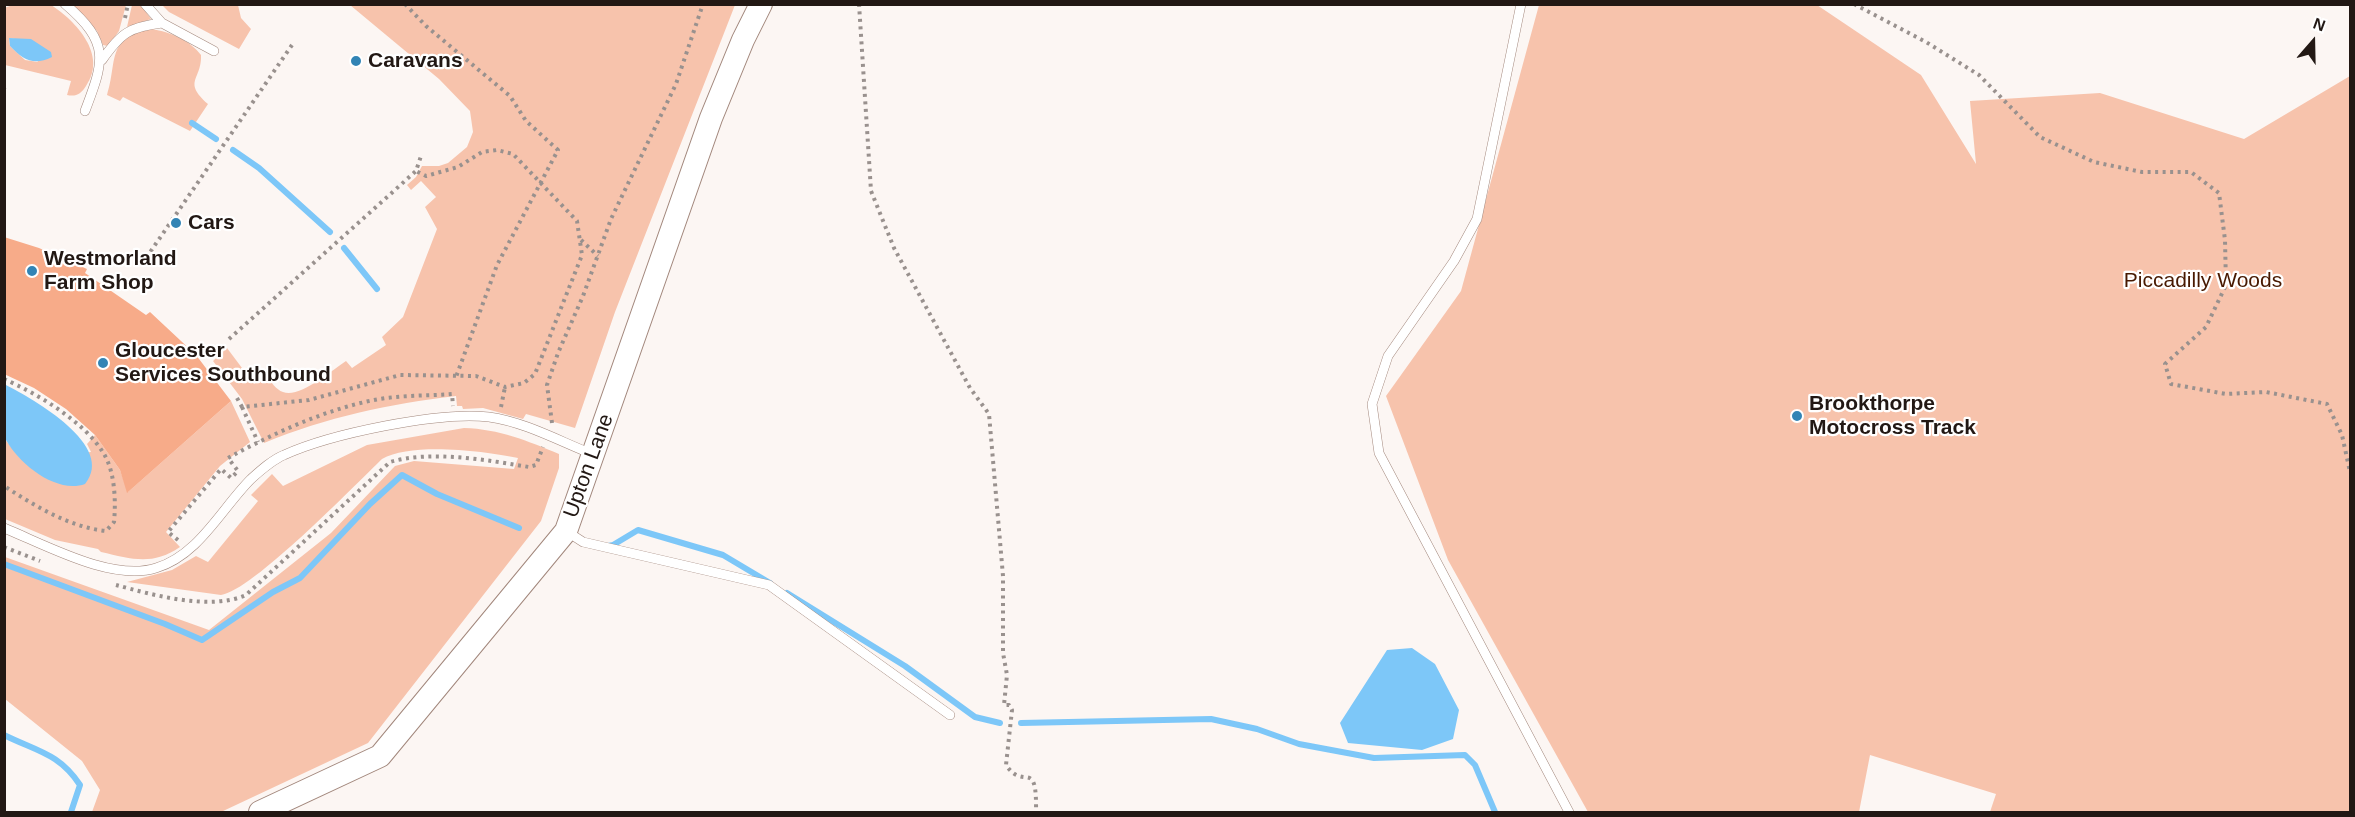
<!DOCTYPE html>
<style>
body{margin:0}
#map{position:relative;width:2355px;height:817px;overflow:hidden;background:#fcf6f3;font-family:Helvetica,sans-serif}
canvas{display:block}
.frame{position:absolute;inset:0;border:6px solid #221814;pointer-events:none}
.north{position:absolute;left:2283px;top:12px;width:60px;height:60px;-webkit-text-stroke:4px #fff;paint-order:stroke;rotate:20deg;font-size:16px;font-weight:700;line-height:24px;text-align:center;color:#221814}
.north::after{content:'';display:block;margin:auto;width:21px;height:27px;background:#221814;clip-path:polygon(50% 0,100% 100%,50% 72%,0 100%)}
</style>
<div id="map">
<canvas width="2355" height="817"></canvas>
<div class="frame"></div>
<div class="north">N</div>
</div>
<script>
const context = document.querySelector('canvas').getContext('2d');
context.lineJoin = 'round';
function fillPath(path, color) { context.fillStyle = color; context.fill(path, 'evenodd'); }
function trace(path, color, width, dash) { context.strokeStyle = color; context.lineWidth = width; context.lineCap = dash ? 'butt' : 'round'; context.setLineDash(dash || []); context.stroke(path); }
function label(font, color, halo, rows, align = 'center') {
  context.font = font + ' Helvetica,sans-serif'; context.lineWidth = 4.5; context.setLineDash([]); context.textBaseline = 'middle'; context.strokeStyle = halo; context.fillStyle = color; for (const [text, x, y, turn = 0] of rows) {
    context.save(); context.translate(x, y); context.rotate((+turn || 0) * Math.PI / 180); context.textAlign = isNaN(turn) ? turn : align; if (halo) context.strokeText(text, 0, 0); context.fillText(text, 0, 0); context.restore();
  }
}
const green = new Path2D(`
 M 13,5 L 51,5 C 76,21 108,55 86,86 C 81,94 76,97 67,95 L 71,81 L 5,65 L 4,8 ZM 9,38 L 22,40 L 38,62 L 25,60 L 10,46 Z
 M 73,5 L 126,5 L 119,31 L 108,46 L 103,45 L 97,31 Z
 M 132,5 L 141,5 L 151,19 L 127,27 Z
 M 162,5 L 238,5 L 241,18 L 251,29 L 239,49 L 169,12 Z
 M 350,5 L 735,5 L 615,312 L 575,428 L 526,414 L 523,419 L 483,408 L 463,409 L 462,406 L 457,406 L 456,396 C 389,404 327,417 264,443 L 242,399 L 213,361 L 227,348 L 254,384 L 266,376 C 271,381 276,390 283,392 C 299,399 332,370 346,361 L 352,368 L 386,345 L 382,337 L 403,317 L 437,229 L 425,207 L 436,197 L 421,181 L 411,190 L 407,185 L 416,177 L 422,166 L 439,166 L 448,163 L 467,147 L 473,132 L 470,111 L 439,79 Z
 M 1539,5 L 1817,5 L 1921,75 L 1976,164 L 1970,101 L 2100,93 L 2244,139 L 2350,76 L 2350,812 L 1990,812 L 1996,794 L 1870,755 L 1859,812 L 1588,812 L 1448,560 L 1386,396 L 1461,291 Z
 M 152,29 C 170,32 191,41 201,55 C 202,80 182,81 208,104 L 190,131 L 123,97 L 120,101 L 107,95 C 118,61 105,38 152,29 Z
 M 231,401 L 250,442 L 220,466 L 166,532 L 180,547 C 152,566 132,559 101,552 L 98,549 L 55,540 L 5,519 L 4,438 L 20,458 L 91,452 L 87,444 L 95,435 L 120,470 L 128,492 Z
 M 464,428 C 499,429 528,441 559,454 L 559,468 L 541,521 L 368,743 L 221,812 L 92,812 L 100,790 L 82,761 L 5,699 L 5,557 L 209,630 L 331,533 L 395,466 L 414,461 L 514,469 L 518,458 C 484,451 411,442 382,459 C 354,486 252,591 221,595 L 127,582 L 172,570 L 196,556 L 208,562 L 258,501 L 251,495 L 272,474 L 283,486 L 367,445 Z`);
const water = new Path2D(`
 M 9,38 L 31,39 L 51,52 L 52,57 C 34,66 23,60 10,46 Z
 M 6,385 C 33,399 117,446 85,484 C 57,494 20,465 6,440 C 2,433 3,392 6,385 Z
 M 1412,648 L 1435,664 L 1459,710 L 1453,739 L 1422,750 L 1348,743 L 1340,723 L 1387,650 Z`);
const stream = new Path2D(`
 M 192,123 L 216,139
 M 233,150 L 259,168 L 330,232
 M 344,248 L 377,289
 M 608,546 L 613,545 L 638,530 L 723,555 L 770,583
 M 4,564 L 165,624 L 202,640 L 273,592 L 300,578 L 370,504 L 402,475 L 437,494 L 519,528
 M 787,593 L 905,666 L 975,717 L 1000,723
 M 1021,723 L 1211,719 L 1257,729 L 1299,744 L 1374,758 L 1465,755 L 1475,765 L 1495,812
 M 4,735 C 36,751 59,753 80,785 L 71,812`);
const building = new Path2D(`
 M 4,237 L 39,248 L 87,269 L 85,273 L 146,315 L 150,312 L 196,355 L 231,401 L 127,493 L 120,470 L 95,435 L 66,409 L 34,388 L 4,374 Z`);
const path = new Path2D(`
 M 405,4 L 426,26 L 510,96 L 526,121 L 558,150 L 497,265 L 456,377
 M 859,4 L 871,191 L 894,248 L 970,388 L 989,414 L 1003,576 L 1003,653 L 1007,675 L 1004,705 L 1009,705 L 1012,710 L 1006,765 C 1024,792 1037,756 1036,812
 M 1854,4 L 1926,42 L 1979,75 L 2040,137 L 2094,162 L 2142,172 L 2191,172 L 2219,193 L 2225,240 L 2226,285 L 2206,327 L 2165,364 L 2171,384 L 2226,394 L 2266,392 L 2327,404 L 2342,435 L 2350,472
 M 125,18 L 128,4
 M 4,89 L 5,90
 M 581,240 L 598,256
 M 142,264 L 292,45
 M 229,339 L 416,171 L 421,156
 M 4,379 C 38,394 85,422 104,454 C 115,472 116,502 114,522 L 106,531 C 69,527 35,506 4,486
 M 237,398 L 242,407 L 309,400 L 400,375 L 476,376 L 505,387 L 524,383 L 535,374 L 582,255 L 577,221 L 513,154 L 497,150 L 482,152 L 458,167 L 426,176 L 416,171
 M 242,407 L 258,442
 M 501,407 L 505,387
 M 552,423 L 547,385 L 558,353 L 583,296 L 611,219 L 676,84 L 703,4
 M 178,540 L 168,532 L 221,469 L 231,478 L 238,471 L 228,458 C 272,434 324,410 374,400 C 399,395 426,396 452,394 L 453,406
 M 4,547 L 40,561
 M 116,585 C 153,595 210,611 246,595 L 390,462 C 431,450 487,460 529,467 L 536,465 L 543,447`);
const service = new Path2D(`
 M 65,4 C 111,43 104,61 85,111
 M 145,4 L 162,23 L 214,51
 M 1521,4 L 1477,219 L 1454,261 L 1388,356 L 1372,404 L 1379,453 L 1569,812
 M 102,60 C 121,33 129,27 162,23
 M 4,528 C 46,545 112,582 156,568 C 199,555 221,509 251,479 C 261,470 272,460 284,455 C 330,434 439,411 489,417 C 525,422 559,441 592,454
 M 566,531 L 583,542 L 769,585 L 950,715`);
const tertiary = new Path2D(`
 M 260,812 L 380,756 L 566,531 L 711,118 L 743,40 L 761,4`);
const markers = [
 [356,61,6,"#3284b5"],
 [176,223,6,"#3284b5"],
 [32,271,6,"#3284b5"],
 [103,363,6,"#3284b5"],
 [1797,416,6,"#3284b5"]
];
const poiNames = [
 ["Caravans",368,61],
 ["Cars",188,223],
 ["Westmorland",44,259],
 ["Farm Shop",44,283],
 ["Gloucester",115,351],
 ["Services Southbound",115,375],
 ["Brookthorpe",1809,404],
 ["Motocross Track",1809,428]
];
const parkNames = [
 ["Piccadilly Woods",2203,281]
];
const streetNames = [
 ["Upton Lane",589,466,-70]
];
fillPath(green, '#f7c3ac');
fillPath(water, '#7dc7f8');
trace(stream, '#7dc7f8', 6);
fillPath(building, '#f7ab89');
trace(service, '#a2877c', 10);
trace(tertiary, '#a2877c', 24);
trace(path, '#99918e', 4, [3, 4.5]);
trace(service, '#fff', 9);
trace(tertiary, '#fff', 22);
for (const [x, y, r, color] of markers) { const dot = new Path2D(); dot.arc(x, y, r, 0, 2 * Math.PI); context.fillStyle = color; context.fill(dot); trace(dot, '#fff', 2); }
label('bold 21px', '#221814', '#fff', poiNames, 'left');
label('21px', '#481901', '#fff', parkNames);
label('21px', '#221814', '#fff', streetNames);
</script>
